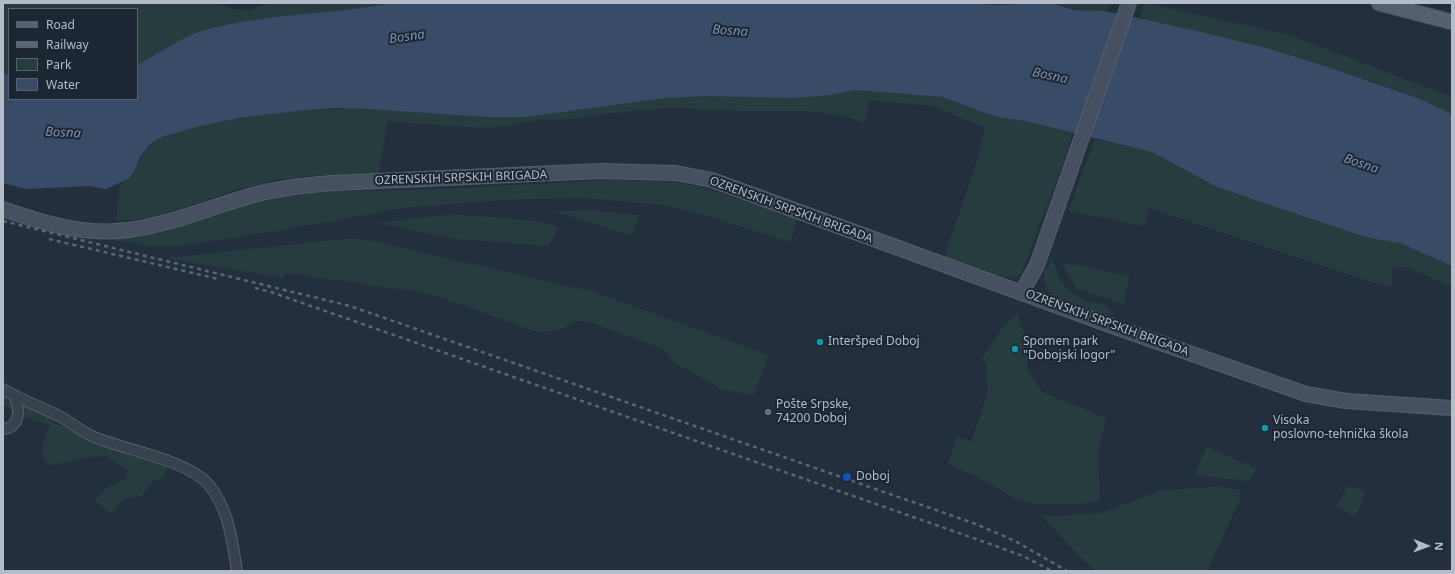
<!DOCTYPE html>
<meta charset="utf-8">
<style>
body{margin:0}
#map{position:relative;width:1455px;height:574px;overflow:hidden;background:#242f3e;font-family:"Noto Sans",sans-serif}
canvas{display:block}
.frame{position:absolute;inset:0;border:4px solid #b4bcc9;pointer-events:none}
.legend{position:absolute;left:8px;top:8px;width:130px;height:92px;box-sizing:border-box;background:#1d2633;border:1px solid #59626f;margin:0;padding:5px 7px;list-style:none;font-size:12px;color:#b4bcc9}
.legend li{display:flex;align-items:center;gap:8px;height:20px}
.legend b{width:20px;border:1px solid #59626f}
.north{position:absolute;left:1407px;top:526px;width:40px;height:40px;-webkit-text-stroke:3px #1d2633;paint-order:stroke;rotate:91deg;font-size:11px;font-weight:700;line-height:16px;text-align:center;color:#b4bcc9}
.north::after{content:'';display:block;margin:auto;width:14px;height:18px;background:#b4bcc9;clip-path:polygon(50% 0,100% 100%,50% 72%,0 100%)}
</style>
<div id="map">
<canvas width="1455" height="574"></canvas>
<div class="frame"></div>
<ul class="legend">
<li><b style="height:5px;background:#56606e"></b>Road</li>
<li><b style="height:5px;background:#5a6575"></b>Railway</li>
<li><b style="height:11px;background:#263c3f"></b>Park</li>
<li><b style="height:11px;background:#394c67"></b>Water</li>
</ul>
<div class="north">N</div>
</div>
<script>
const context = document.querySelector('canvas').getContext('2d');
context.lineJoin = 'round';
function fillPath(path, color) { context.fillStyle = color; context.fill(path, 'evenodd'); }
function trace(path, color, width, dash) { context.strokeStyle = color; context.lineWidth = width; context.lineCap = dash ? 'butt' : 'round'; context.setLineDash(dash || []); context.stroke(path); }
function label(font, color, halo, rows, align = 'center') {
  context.font = font + ' "Noto Sans",sans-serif'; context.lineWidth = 4; context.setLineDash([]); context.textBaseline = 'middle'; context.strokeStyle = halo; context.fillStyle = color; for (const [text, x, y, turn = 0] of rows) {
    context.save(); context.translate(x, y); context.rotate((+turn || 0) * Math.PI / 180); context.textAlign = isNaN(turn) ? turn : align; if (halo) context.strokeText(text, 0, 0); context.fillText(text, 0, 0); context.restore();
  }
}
const green = new Path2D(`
 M 3,3 L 218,3 L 233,9 L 248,11 L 270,3 L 392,3 C 329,15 264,13 202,31 C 179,38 158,54 137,65 L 137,9 L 9,9 L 9,76 L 3,73 Z
 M 1051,3 L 1114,3 L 1105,11 C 1086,12 1070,7 1051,3 Z
 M 1144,3 L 1290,35 L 1452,97 L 1452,114 C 1353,69 1246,41 1140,19 Z
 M 854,90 L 942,97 L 997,117 L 1025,121 L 1072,133 L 1067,153 L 1021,274 L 1013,277 L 1004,277 L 944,257 L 975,167 L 985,128 L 932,106 L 869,100 L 865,124 L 848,117 L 808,111 L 743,111 L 672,108 L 637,110 L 569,119 L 544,120 L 487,128 L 387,122 L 379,173 L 308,176 L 273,181 L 229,192 L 161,217 L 116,221 L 120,184 C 140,172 140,146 163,137 C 223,115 305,107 368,109 C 420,111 472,118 524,117 C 538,116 551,113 565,112 C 598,107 631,102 664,98 C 719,93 776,95 831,95 Z
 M 1095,139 L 1152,152 L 1217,187 L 1335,227 L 1369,238 L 1400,243 L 1452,266 L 1452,287 L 1407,267 L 1392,269 L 1392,285 L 1381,285 L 1149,208 L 1144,226 L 1068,211 Z
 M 612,180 L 676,182 L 702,187 L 798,218 L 790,242 L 708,216 L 663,205 L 585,198 L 524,199 L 410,207 L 277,231 L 185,245 L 152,246 L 107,239 L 129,238 L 159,234 L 274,196 L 312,191 L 417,190 Z
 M 587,210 L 640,215 L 631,236 L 553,211 Z
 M 453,214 L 538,221 L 559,228 L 548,246 L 454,239 L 377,223 Z
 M 353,238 L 377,242 L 594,292 L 769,355 L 753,396 L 720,388 L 673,362 L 665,350 L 590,322 L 575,321 L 559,331 L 537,332 L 437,296 L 414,291 L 285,273 L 283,278 L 166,258 Z
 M 1052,257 C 1059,281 1064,291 1088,301 C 1095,303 1102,304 1109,308 L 1112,315 L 1108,316 L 1050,294 L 1044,281 L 1044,270 L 1047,269 Z
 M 1061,262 L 1129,276 L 1124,304 L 1076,288 Z
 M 1017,313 L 1028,346 L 1027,369 L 1042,392 L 1106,418 L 1098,451 L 1100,500 L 1081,504 L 1036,504 L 1014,498 L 978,477 L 948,464 L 956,436 L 971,441 L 978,423 L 988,390 L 986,379 L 987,363 L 981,360 L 1001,330 Z
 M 3,393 L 23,406 L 36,409 L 59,425 L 81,426 L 96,434 L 109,435 L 170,457 L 164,477 L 152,482 L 142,496 L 125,499 L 111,514 L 94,500 L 108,487 L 127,478 L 127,470 L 106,456 L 93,457 L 51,465 L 45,462 L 42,447 L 50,425 L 19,416 L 3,404 Z
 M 1207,446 L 1207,447 L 1257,469 L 1248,481 L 1194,475 Z
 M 1348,485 L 1366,492 L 1355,517 L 1336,507 Z
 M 1219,486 L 1240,490 L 1240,499 L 1207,571 L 1096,571 L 1080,557 L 1041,515 L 1057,516 L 1101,513 L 1159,491 Z`);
const water = new Path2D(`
 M 392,3 L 966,3 L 995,5 L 1051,3 L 1074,10 L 1105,11 L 1193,30 L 1270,49 L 1328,67 L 1420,99 L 1452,114 L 1452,266 L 1400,243 L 1369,238 L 1335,227 L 1217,187 L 1152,152 L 1025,121 L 997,117 L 942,97 L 854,90 L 831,95 L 794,98 L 707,96 L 665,98 L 527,117 L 486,117 L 368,109 L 334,108 L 297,111 L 238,118 L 196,127 L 162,137 L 150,144 L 140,157 L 134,172 L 128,179 L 106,189 L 90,186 L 26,189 L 3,183 L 3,73 L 9,76 L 9,99 L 137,99 L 137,65 C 158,54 179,38 202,31 C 264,13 329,15 392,3 Z`);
const street = new Path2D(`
 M 3,389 C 21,400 42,407 61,417 C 72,423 82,432 94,437 C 125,450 188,460 209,485 C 229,509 232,541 237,571
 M 3,429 C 21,427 20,409 14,396`);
const secondary = new Path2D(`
 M 3,209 C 40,222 79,234 118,231 C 163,228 207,208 250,196 C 277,188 305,185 333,183 L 601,171 L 676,173 L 712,180 L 1115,327 L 1306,394 L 1346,401 L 1452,408
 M 1022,292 L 1037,265 L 1129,3`);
const primary = new Path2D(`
 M 1379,3 L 1452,22`);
const rail = new Path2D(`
 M 3,221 L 350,306 L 976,524 L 1015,541 L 1067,571
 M 49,239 L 218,279
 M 255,288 L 271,292 L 993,545 L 1023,556 L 1052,571`);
const markers = [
 [820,342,4,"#0f9aa8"],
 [1015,349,4,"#0f9aa8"],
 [768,412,4,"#5c6f8a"],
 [1265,428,4,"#0f9aa8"],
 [847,477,5,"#1a4fb4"]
];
const streetNames = [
 ["OZRENSKIH SRPSKIH BRIGADA",461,178,-2],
 ["OZRENSKIH SRPSKIH BRIGADA",791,210,20],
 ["OZRENSKIH SRPSKIH BRIGADA",1107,323,20]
];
const poiNames = [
 ["Interšped Doboj",828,342],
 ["Spomen park",1023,342],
 ["\"Dobojski logor\"",1023,356],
 ["Pošte Srpske,",776,405],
 ["74200 Doboj",776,419],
 ["Visoka",1273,421],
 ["poslovno-tehnička škola",1273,435],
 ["Doboj",856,477]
];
const waterNames = [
 ["Bosna",730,31,4],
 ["Bosna",407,37,-8],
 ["Bosna",1050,76,12],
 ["Bosna",63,133,3],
 ["Bosna",1361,164,19]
];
fillPath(green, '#263c3f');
fillPath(water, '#394c67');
trace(street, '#565f6c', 12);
trace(secondary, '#565f6c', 16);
trace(primary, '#414a57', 17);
trace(street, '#38414e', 10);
trace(secondary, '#465061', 14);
trace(primary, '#56606e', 15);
trace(rail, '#5a6575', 2.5, [4, 4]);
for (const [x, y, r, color] of markers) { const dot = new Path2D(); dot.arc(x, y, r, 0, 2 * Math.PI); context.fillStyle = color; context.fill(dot); trace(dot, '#1d2633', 1.5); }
label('12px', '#b4bcc9', '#1d2633', streetNames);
label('12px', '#b4bcc9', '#1d2633', poiNames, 'left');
label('italic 13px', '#7c92b1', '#1d2633', waterNames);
</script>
